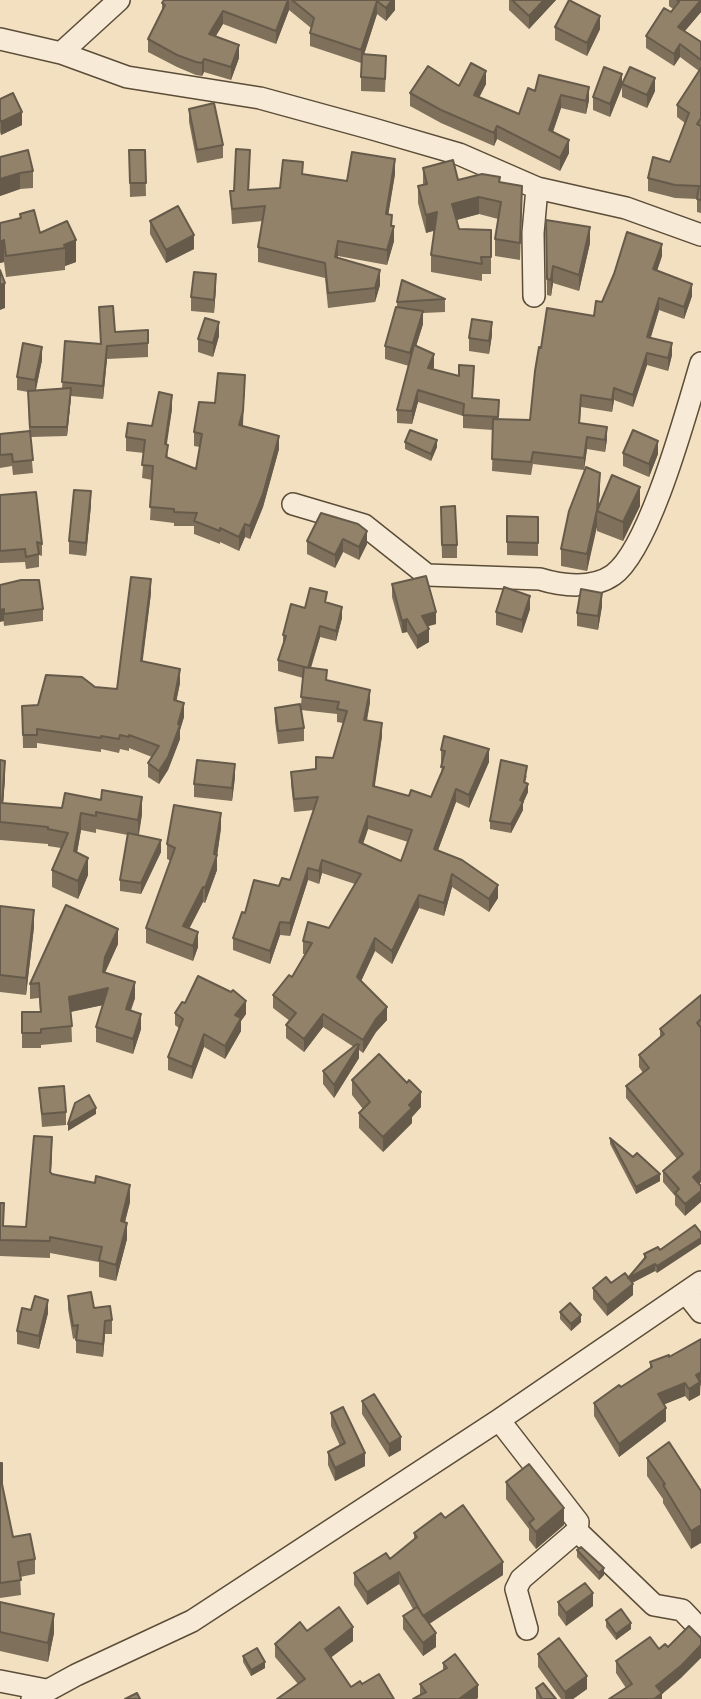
<!DOCTYPE html>
<style>
body{margin:0}
canvas{display:block;background:#f3e0c1}
</style>
<canvas width="701" height="1699"></canvas>
<script>
const context = document.querySelector('canvas').getContext('2d');
context.lineJoin = 'round';
function trace(path, color, width, dash) { context.strokeStyle = color; context.lineWidth = width; context.lineCap = dash ? 'butt' : 'round'; context.setLineDash(dash || []); context.stroke(path); }
function fillPath(path, color) { context.fillStyle = color; context.fill(path, 'evenodd'); }
const street = new Path2D(`
 M 0,39 L 61,53 L 127,77 L 260,98 L 373,129 L 459,154 L 537,188 L 626,208 L 701,235
 M 61,53 L 119,0
 M 534,296 L 533,233 L 537,188
 M 293,504 L 364,525 L 427,575 L 540,579 C 562,586 593,589 613,575 C 650,549 687,409 701,363
 M 686,1293 L 701,1312
 M 499,1420 L 578,1522 L 577,1531 L 521,1579 L 516,1589 L 527,1629
 M 577,1531 L 654,1605 L 682,1610 L 701,1630
 M 0,1681 L 46,1690
 M 32,1699 L 76,1675 L 192,1621 L 499,1420 L 701,1282`);
const wall = new Path2D(`
 M 164,0 L 395,0 L 395,10 L 386,21 L 377,14 L 364,55 L 386,69 L 385,92 L 361,91 L 361,63 L 310,46 L 310,33 L 311,28 L 289,10 L 276,44 L 223,24 L 216,36 L 239,58 L 231,80 L 204,72 L 202,76 L 196,75 L 177,67 L 148,52 L 148,39 L 162,12 L 162,3 Z
 M 509,0 L 556,0 L 529,29 L 509,10 Z
 M 669,0 L 701,0 L 701,12 L 685,31 L 701,42 L 701,213 L 697,212 L 697,199 L 675,198 L 648,191 L 648,178 L 670,162 L 685,123 L 677,117 L 677,105 L 699,71 L 680,57 L 674,66 L 646,48 L 646,36 L 673,9 L 669,6 Z
 M 555,27 L 600,29 L 587,56 L 555,40 Z
 M 486,84 L 479,97 L 519,114 L 535,91 L 589,100 L 586,114 L 561,108 L 553,132 L 569,153 L 560,171 L 497,139 L 494,146 L 441,123 L 410,106 L 410,93 L 459,86 Z
 M 622,84 L 655,91 L 647,108 L 622,97 Z
 M 622,87 L 610,117 L 593,110 L 593,97 Z
 M 0,99 L 22,125 L 1,135 L 0,132 Z
 M 189,109 L 223,145 L 223,158 L 197,163 L 189,122 Z
 M 129,150 L 145,150 L 146,196 L 130,197 Z
 M 0,157 L 33,171 L 33,188 L 20,189 L 0,196 Z
 M 250,164 L 249,190 L 280,188 L 303,174 L 347,181 L 395,174 L 388,214 L 392,226 L 394,241 L 387,265 L 338,256 L 338,258 L 380,285 L 375,302 L 328,308 L 325,278 L 258,262 L 258,247 L 263,221 L 232,224 L 230,191 L 234,191 Z
 M 423,168 L 458,180 L 500,182 L 522,203 L 520,260 L 495,256 L 495,239 L 498,219 L 479,214 L 457,220 L 459,229 L 491,230 L 491,274 L 482,274 L 482,281 L 431,272 L 431,255 L 434,230 L 426,233 L 418,203 L 418,186 L 423,185 Z
 M 20,214 L 40,233 L 67,221 L 76,262 L 65,266 L 65,270 L 6,277 L 4,262 L 0,263 L 0,223 L 20,219 Z
 M 546,220 L 590,243 L 579,291 L 553,283 L 551,296 L 547,295 Z
 M 150,221 L 194,249 L 166,263 L 150,234 Z
 M 662,256 L 657,271 L 692,296 L 684,319 L 659,310 L 651,337 L 672,355 L 668,371 L 647,365 L 633,407 L 614,400 L 612,412 L 581,407 L 580,423 L 607,439 L 605,452 L 587,449 L 584,470 L 533,464 L 531,475 L 492,471 L 493,430 L 463,428 L 463,416 L 418,402 L 412,424 L 397,423 L 397,410 L 409,366 L 385,359 L 385,346 L 397,307 L 397,302 L 445,299 L 445,312 L 423,313 L 423,324 L 416,346 L 434,367 L 433,369 L 474,379 L 472,398 L 499,400 L 498,419 L 530,420 L 541,348 L 594,316 L 602,302 Z
 M 216,287 L 214,313 L 191,311 L 191,297 Z
 M 99,307 L 115,332 L 148,343 L 148,357 L 107,359 L 103,399 L 71,396 L 67,436 L 30,437 L 33,473 L 13,475 L 12,466 L 0,468 L 0,434 L 29,431 L 28,392 L 17,390 L 17,377 L 42,360 L 36,390 L 62,389 L 65,341 L 101,344 Z
 M 492,335 L 489,354 L 469,351 L 469,338 Z
 M 219,336 L 213,357 L 198,352 L 198,339 Z
 M 245,388 L 242,426 L 279,449 L 263,507 L 250,539 L 245,537 L 239,551 L 220,542 L 220,544 L 194,534 L 194,526 L 174,526 L 174,523 L 150,520 L 152,480 L 142,478 L 144,453 L 126,451 L 126,437 L 152,426 L 172,409 L 166,444 L 168,458 L 196,469 L 200,447 L 194,446 L 194,432 L 215,403 Z
 M 405,442 L 437,447 L 431,461 L 405,449 Z
 M 623,453 L 658,454 L 649,477 L 623,466 Z
 M 600,490 L 598,508 L 640,506 L 623,541 L 597,531 L 597,521 L 587,571 L 561,566 L 561,549 Z
 M 0,495 L 42,544 L 42,556 L 39,555 L 39,567 L 26,569 L 25,562 L 0,563 Z
 M 91,505 L 86,556 L 69,554 L 69,541 Z
 M 321,513 L 367,544 L 359,560 L 343,552 L 335,568 L 307,554 L 307,541 Z
 M 507,516 L 538,517 L 538,556 L 507,555 Z
 M 441,520 L 457,545 L 457,558 L 442,558 Z
 M 392,584 L 436,624 L 428,626 L 429,642 L 417,649 L 407,632 L 402,633 L 392,597 Z
 M 0,585 L 43,609 L 43,621 L 4,626 Z
 M 151,593 L 142,662 L 180,683 L 176,701 L 184,717 L 180,730 L 180,739 L 168,770 L 159,784 L 148,777 L 148,763 L 152,757 L 129,748 L 129,751 L 120,749 L 119,753 L 101,749 L 101,752 L 37,743 L 37,748 L 23,748 L 22,706 L 38,705 L 95,687 L 117,689 Z
 M 327,603 L 342,618 L 336,641 L 320,637 L 311,668 L 327,680 L 370,702 L 367,721 L 382,736 L 374,787 L 409,796 L 431,797 L 441,775 L 442,763 L 441,763 L 441,750 L 489,762 L 469,808 L 456,802 L 438,850 L 498,898 L 489,912 L 452,887 L 444,916 L 419,908 L 392,964 L 375,951 L 361,981 L 387,1020 L 376,1032 L 363,1053 L 359,1050 L 359,1058 L 334,1098 L 323,1084 L 323,1071 L 354,1047 L 323,1027 L 304,1052 L 286,1038 L 286,1025 L 290,1021 L 273,1008 L 273,995 L 292,977 L 305,954 L 303,954 L 303,941 L 329,928 L 355,884 L 322,873 L 319,884 L 308,880 L 290,936 L 280,935 L 270,964 L 233,950 L 233,938 L 245,913 L 279,886 L 290,880 L 314,810 L 294,812 L 291,784 L 291,772 L 316,769 L 333,758 L 343,723 L 337,722 L 337,714 L 301,710 L 304,728 L 304,741 L 278,744 L 275,721 L 275,708 L 301,705 L 303,678 L 278,671 L 278,660 L 283,646 L 283,635 L 305,608 ZM 368,829 L 408,842 L 401,861 L 363,844 Z
 M 602,606 L 598,630 L 577,626 L 577,613 Z
 M 530,609 L 522,633 L 496,625 L 496,612 Z
 M 0,760 L 5,778 L 3,803 L 142,814 L 139,835 L 161,852 L 141,894 L 120,891 L 120,880 L 128,835 L 96,829 L 96,833 L 81,830 L 77,853 L 88,875 L 78,899 L 52,887 L 52,870 L 61,848 L 48,846 L 48,844 L 0,840 Z
 M 527,775 L 525,783 L 528,792 L 523,803 L 523,810 L 511,833 L 490,829 L 490,821 Z
 M 235,777 L 232,801 L 194,797 L 194,784 Z
 M 221,828 L 217,856 L 217,870 L 205,903 L 203,902 L 189,928 L 198,947 L 193,961 L 146,943 L 146,928 L 171,861 L 167,859 L 167,844 Z
 M 0,906 L 34,927 L 26,995 L 0,992 Z
 M 118,944 L 105,973 L 135,998 L 131,1010 L 141,1029 L 133,1054 L 96,1042 L 96,1027 L 103,1005 L 71,1012 L 72,1042 L 41,1045 L 41,1048 L 22,1048 L 22,1012 L 40,1012 L 39,998 L 30,999 L 30,984 Z
 M 701,995 L 701,1182 L 699,1184 L 685,1216 L 675,1205 L 675,1196 L 663,1182 L 663,1171 L 677,1159 L 626,1098 L 626,1086 L 643,1073 L 639,1067 L 639,1055 L 660,1037 L 660,1029 Z
 M 185,1003 L 246,1014 L 241,1021 L 241,1031 L 225,1059 L 204,1047 L 192,1079 L 168,1070 L 168,1057 L 180,1029 L 175,1025 L 175,1013 Z
 M 352,1080 L 407,1083 L 421,1107 L 412,1117 L 412,1123 L 383,1152 L 359,1128 L 359,1113 L 363,1109 L 352,1095 Z
 M 39,1088 L 66,1112 L 66,1125 L 42,1127 Z
 M 610,1138 L 660,1181 L 636,1194 L 610,1144 Z
 M 52,1153 L 51,1173 L 130,1202 L 125,1222 L 127,1239 L 116,1281 L 99,1277 L 99,1262 L 50,1253 L 50,1258 L 0,1256 L 0,1203 L 4,1226 L 26,1227 Z
 M 658,1247 L 657,1273 L 655,1271 L 632,1283 L 633,1295 L 607,1316 L 593,1299 L 593,1288 L 611,1283 L 628,1278 L 644,1258 L 644,1254 Z
 M 68,1296 L 94,1308 L 112,1320 L 112,1334 L 105,1334 L 103,1357 L 76,1353 L 76,1338 L 73,1339 L 68,1309 Z
 M 31,1310 L 48,1313 L 39,1349 L 17,1344 L 17,1331 Z
 M 560,1312 L 581,1322 L 571,1331 L 560,1319 Z
 M 701,1339 L 701,1385 L 700,1386 L 700,1395 L 689,1401 L 685,1396 L 664,1404 L 666,1421 L 619,1457 L 594,1416 L 594,1403 L 650,1369 L 650,1362 L 669,1357 Z
 M 362,1401 L 401,1450 L 389,1457 L 362,1414 Z
 M 331,1413 L 365,1466 L 335,1481 L 328,1465 L 328,1452 L 340,1446 L 331,1426 Z
 M 647,1458 L 701,1491 L 691,1549 L 663,1503 L 663,1499 L 647,1476 Z
 M 0,1463 L 2,1484 L 13,1537 L 35,1559 L 35,1574 L 20,1577 L 21,1595 L 0,1598 Z
 M 506,1482 L 564,1525 L 536,1549 L 529,1540 L 529,1529 L 506,1499 Z
 M 445,1518 L 503,1575 L 429,1624 L 436,1647 L 423,1656 L 403,1629 L 403,1616 L 413,1609 L 399,1584 L 367,1605 L 354,1585 L 354,1573 L 390,1559 L 414,1539 L 414,1533 Z
 M 577,1550 L 604,1575 L 599,1580 L 577,1557 Z
 M 0,1602 L 54,1633 L 48,1662 L 0,1651 Z
 M 558,1602 L 593,1606 L 566,1626 L 558,1615 Z
 M 606,1620 L 631,1629 L 616,1640 L 606,1627 Z
 M 307,1631 L 353,1641 L 331,1657 L 351,1687 L 362,1684 L 394,1699 L 298,1684 L 275,1657 L 275,1644 Z
 M 659,1649 L 682,1677 L 662,1694 L 662,1699 L 626,1688 L 616,1673 L 616,1661 Z
 M 538,1654 L 587,1689 L 573,1699 L 561,1699 L 538,1667 Z
 M 243,1656 L 265,1668 L 251,1676 L 243,1662 Z
 M 443,1663 L 478,1698 L 476,1699 L 413,1699 L 420,1695 L 420,1684 L 443,1670 Z
 M 536,1688 L 556,1699 L 536,1699 Z`);
const shadedWall = new Path2D(`
 M 288,0 L 289,0 L 289,10 L 276,44 L 276,31 Z
 M 392,0 L 395,0 L 395,10 L 386,21 L 386,8 Z
 M 544,0 L 556,0 L 529,29 L 529,16 Z
 M 701,0 L 701,12 L 678,39 L 678,27 Z
 M 377,1 L 377,14 L 361,63 L 361,50 Z
 M 223,11 L 223,24 L 209,47 L 209,34 Z
 M 600,16 L 600,29 L 587,56 L 587,43 Z
 M 680,44 L 680,57 L 674,66 L 674,54 Z
 M 239,45 L 239,58 L 231,80 L 231,67 Z
 M 204,59 L 204,72 L 202,76 L 202,63 Z
 M 486,71 L 486,84 L 474,108 L 474,95 Z
 M 622,74 L 622,87 L 610,117 L 610,104 Z
 M 655,78 L 655,91 L 647,108 L 647,95 Z
 M 589,87 L 589,100 L 586,114 L 586,101 Z
 M 561,95 L 561,108 L 549,143 L 549,130 Z
 M 22,112 L 22,125 L 1,135 L 1,122 Z
 M 497,126 L 497,139 L 494,146 L 494,133 Z
 M 569,140 L 569,153 L 560,171 L 560,158 Z
 M 395,159 L 395,174 L 386,229 L 386,214 Z
 M 20,173 L 20,189 L 0,196 L 0,179 Z
 M 479,197 L 479,214 L 452,221 L 452,204 Z
 M 437,212 L 437,230 L 426,233 L 426,215 Z
 M 392,215 L 392,230 L 394,226 L 394,241 L 387,265 L 387,250 Z
 M 590,227 L 590,243 L 579,291 L 579,275 Z
 M 194,235 L 194,249 L 166,263 L 166,250 Z
 M 4,240 L 4,262 L 0,263 L 0,242 Z
 M 76,240 L 76,262 L 65,266 L 65,248 L 64,245 Z
 M 338,241 L 338,256 L 335,272 L 335,257 Z
 M 662,244 L 662,256 L 653,282 L 653,269 Z
 M 553,266 L 553,283 L 551,296 L 551,280 Z
 M 380,270 L 380,285 L 375,302 L 375,288 Z
 M 216,274 L 216,287 L 214,313 L 214,300 Z
 M 5,283 L 5,308 L 0,310 L 0,285 Z
 M 692,284 L 692,296 L 684,319 L 684,307 Z
 M 659,298 L 659,310 L 647,349 L 647,337 Z
 M 423,311 L 423,324 L 410,366 L 410,353 Z
 M 219,322 L 219,336 L 213,357 L 213,343 Z
 M 492,322 L 492,335 L 489,354 L 489,341 Z
 M 672,343 L 672,355 L 668,371 L 668,358 Z
 M 107,346 L 107,359 L 103,399 L 103,386 Z
 M 42,347 L 42,360 L 35,393 L 35,380 Z
 M 647,353 L 647,365 L 633,407 L 633,395 Z
 M 434,354 L 434,367 L 428,381 L 428,368 Z
 M 245,375 L 243,425 L 239,438 L 239,425 Z
 M 71,388 L 71,398 L 67,436 L 67,427 Z
 M 614,388 L 614,400 L 612,412 L 612,400 Z
 M 418,390 L 418,402 L 412,424 L 412,411 Z
 M 172,395 L 172,409 L 165,457 L 165,444 Z
 M 607,427 L 607,439 L 605,452 L 605,440 Z
 M 279,436 L 279,449 L 263,507 L 250,539 L 250,526 Z
 M 587,437 L 587,449 L 584,470 L 584,458 Z
 M 437,440 L 437,447 L 431,461 L 431,454 Z
 M 658,441 L 658,454 L 649,477 L 649,464 Z
 M 600,473 L 600,490 L 598,512 L 597,511 L 597,527 L 587,571 L 587,554 Z
 M 640,487 L 640,506 L 623,541 L 623,522 Z
 M 91,491 L 91,505 L 86,556 L 86,543 Z
 M 245,524 L 245,537 L 239,551 L 239,537 Z
 M 367,531 L 367,544 L 359,560 L 359,547 Z
 M 343,539 L 343,552 L 335,568 L 335,555 Z
 M 151,579 L 151,593 L 141,675 L 141,661 Z
 M 602,593 L 602,606 L 598,630 L 598,616 Z
 M 530,596 L 530,609 L 522,633 L 522,620 Z
 M 342,607 L 342,618 L 336,641 L 336,631 Z
 M 4,609 L 4,621 L 0,622 L 0,610 Z
 M 436,612 L 436,624 L 422,628 L 422,616 Z
 M 407,619 L 407,632 L 402,633 L 402,621 Z
 M 320,626 L 320,637 L 307,679 L 307,668 Z
 M 429,629 L 429,642 L 417,649 L 417,636 Z
 M 180,669 L 180,683 L 174,713 L 174,700 Z
 M 370,690 L 370,702 L 364,733 L 364,720 Z
 M 184,703 L 184,717 L 180,730 L 180,739 L 168,770 L 159,784 L 159,771 L 178,724 Z
 M 382,723 L 382,736 L 373,799 L 373,786 Z
 M 489,749 L 489,762 L 469,808 L 469,795 Z
 M 5,761 L 5,778 L 2,820 L 2,803 Z
 M 235,764 L 235,777 L 232,801 L 232,788 Z
 M 528,784 L 528,792 L 523,803 L 523,810 L 511,833 L 511,824 Z
 M 456,789 L 456,802 L 434,861 L 434,849 Z
 M 142,797 L 142,814 L 138,837 L 138,820 Z
 M 81,813 L 81,830 L 74,869 L 74,851 Z
 M 221,813 L 221,828 L 217,856 L 217,870 L 205,903 L 205,888 L 214,854 Z
 M 368,816 L 368,829 L 359,855 L 359,842 Z
 M 161,840 L 161,852 L 141,894 L 141,883 Z
 M 88,858 L 88,875 L 78,899 L 78,881 Z
 M 322,860 L 322,873 L 319,884 L 319,871 Z
 M 308,868 L 308,880 L 290,936 L 290,923 Z
 M 452,874 L 452,887 L 444,916 L 444,903 Z
 M 498,885 L 498,898 L 489,912 L 489,899 Z
 M 203,887 L 203,902 L 183,941 L 183,926 Z
 M 419,895 L 419,908 L 392,964 L 392,951 Z
 M 34,910 L 34,927 L 26,995 L 26,978 Z
 M 280,922 L 280,935 L 270,964 L 270,951 Z
 M 118,929 L 118,944 L 105,972 L 103,988 L 103,972 L 105,957 Z
 M 198,932 L 198,947 L 193,961 L 193,946 Z
 M 375,938 L 375,951 L 357,990 L 357,977 Z
 M 135,982 L 135,998 L 126,1024 L 126,1009 Z
 M 108,988 L 108,1004 L 69,1012 L 69,997 Z
 M 246,1001 L 246,1014 L 241,1021 L 241,1031 L 225,1059 L 225,1046 L 235,1015 Z
 M 387,1007 L 387,1020 L 376,1032 L 363,1053 L 363,1040 L 376,1019 Z
 M 141,1014 L 141,1029 L 133,1054 L 133,1039 Z
 M 323,1014 L 323,1027 L 304,1052 L 304,1039 Z
 M 204,1034 L 204,1047 L 192,1079 L 192,1067 Z
 M 359,1045 L 359,1058 L 334,1098 L 334,1085 Z
 M 421,1092 L 421,1107 L 412,1117 L 412,1123 L 383,1152 L 383,1137 L 409,1105 Z
 M 96,1108 L 96,1114 L 68,1131 L 68,1124 Z
 M 52,1137 L 52,1153 L 50,1188 L 50,1172 Z
 M 701,1170 L 701,1182 L 693,1189 L 693,1177 Z
 M 660,1174 L 660,1181 L 636,1194 L 636,1187 Z
 M 130,1185 L 130,1202 L 121,1237 L 121,1221 Z
 M 701,1191 L 701,1202 L 685,1216 L 685,1204 Z
 M 127,1223 L 127,1239 L 116,1281 L 116,1265 Z
 M 701,1238 L 701,1244 L 657,1273 L 657,1266 Z
 M 655,1264 L 655,1271 L 628,1285 L 628,1278 Z
 M 633,1284 L 633,1295 L 607,1316 L 607,1305 Z
 M 48,1300 L 48,1313 L 39,1349 L 39,1336 Z
 M 581,1315 L 581,1322 L 571,1331 L 571,1324 Z
 M 105,1321 L 105,1334 L 103,1357 L 103,1344 Z
 M 701,1372 L 700,1395 L 689,1401 L 689,1389 L 696,1375 Z
 M 685,1383 L 685,1396 L 658,1407 L 658,1394 Z
 M 666,1408 L 666,1421 L 619,1457 L 619,1444 Z
 M 401,1437 L 401,1450 L 389,1457 L 389,1444 Z
 M 365,1453 L 365,1466 L 335,1481 L 335,1468 Z
 M 564,1508 L 564,1525 L 536,1549 L 536,1532 Z
 M 701,1525 L 701,1543 L 691,1549 L 691,1531 Z
 M 503,1562 L 503,1575 L 423,1628 L 423,1616 Z
 M 604,1568 L 604,1575 L 599,1580 L 599,1573 Z
 M 399,1572 L 399,1584 L 367,1605 L 367,1592 Z
 M 593,1593 L 593,1606 L 566,1626 L 566,1613 Z
 M 54,1614 L 54,1633 L 48,1662 L 48,1643 Z
 M 631,1623 L 631,1629 L 616,1640 L 616,1634 Z
 M 353,1627 L 353,1641 L 325,1662 L 325,1649 Z
 M 436,1633 L 436,1647 L 423,1656 L 423,1643 Z
 M 701,1645 L 701,1658 L 682,1677 L 662,1694 L 662,1699 L 654,1699 L 656,1686 Z
 M 265,1662 L 265,1668 L 251,1676 L 251,1670 Z
 M 587,1676 L 587,1689 L 573,1699 L 565,1699 L 565,1692 Z
 M 478,1685 L 478,1698 L 476,1699 L 459,1699 Z`);
const building = new Path2D(`
 M 164,0 L 288,0 L 276,31 L 223,11 L 209,34 L 239,45 L 231,67 L 204,59 L 202,63 L 196,62 L 177,55 L 148,39 L 165,5 L 162,3 Z
 M 292,0 L 392,0 L 386,8 L 377,1 L 361,50 L 310,33 L 314,18 Z
 M 512,0 L 544,0 L 529,16 Z
 M 569,0 L 600,16 L 587,43 L 555,27 Z
 M 677,0 L 701,0 L 678,27 L 701,42 L 701,60 L 680,44 L 674,54 L 646,36 L 664,8 L 671,12 L 679,2 Z
 M 362,54 L 386,56 L 385,79 L 361,77 Z
 M 471,63 L 486,71 L 474,95 L 519,114 L 528,88 L 535,91 L 539,75 L 589,87 L 586,101 L 561,95 L 549,130 L 569,140 L 560,158 L 497,126 L 494,133 L 441,110 L 410,93 L 428,66 L 459,86 Z
 M 604,67 L 622,74 L 610,104 L 593,97 Z
 M 630,67 L 655,78 L 647,95 L 622,84 Z
 M 701,68 L 701,118 L 697,124 L 701,126 L 701,200 L 697,199 L 699,186 L 675,185 L 648,178 L 653,157 L 670,162 L 689,113 L 677,105 Z
 M 13,93 L 22,112 L 1,122 L 0,119 L 0,99 Z
 M 214,103 L 223,145 L 197,150 L 189,109 Z
 M 236,149 L 250,150 L 248,190 L 280,188 L 283,160 L 303,162 L 302,174 L 347,181 L 352,152 L 395,159 L 386,214 L 392,215 L 391,226 L 394,226 L 387,250 L 338,241 L 335,257 L 380,270 L 375,288 L 328,293 L 325,263 L 258,247 L 265,206 L 232,209 L 230,191 L 234,191 Z
 M 28,150 L 33,171 L 20,173 L 0,179 L 0,157 Z
 M 129,150 L 145,150 L 146,183 L 130,183 Z
 M 453,160 L 458,180 L 482,174 L 500,177 L 499,182 L 522,186 L 520,243 L 495,239 L 501,202 L 479,197 L 452,204 L 459,229 L 491,230 L 491,257 L 481,257 L 482,264 L 431,255 L 437,212 L 426,215 L 418,186 L 427,184 L 423,168 Z
 M 178,206 L 194,235 L 166,250 L 150,221 Z
 M 34,210 L 40,233 L 67,221 L 76,240 L 64,245 L 65,248 L 6,256 L 4,240 L 0,242 L 0,223 L 21,218 L 20,214 Z
 M 546,220 L 590,227 L 579,275 L 553,266 L 551,280 L 547,279 Z
 M 627,232 L 662,244 L 653,269 L 692,284 L 684,307 L 659,298 L 647,337 L 672,343 L 668,358 L 647,353 L 633,395 L 614,388 L 612,400 L 581,395 L 579,423 L 607,427 L 605,440 L 587,437 L 584,458 L 533,452 L 531,462 L 492,459 L 493,419 L 530,420 L 535,371 L 539,347 L 541,348 L 547,308 L 594,316 L 596,301 L 602,302 L 614,274 Z
 M 0,270 L 5,283 L 0,285 Z
 M 194,272 L 216,274 L 214,300 L 191,297 Z
 M 402,280 L 445,299 L 397,302 Z
 M 113,306 L 115,332 L 148,330 L 148,343 L 107,346 L 103,386 L 62,382 L 65,341 L 101,344 L 99,307 Z
 M 396,307 L 423,311 L 410,353 L 385,346 Z
 M 205,318 L 219,322 L 213,343 L 198,339 Z
 M 472,319 L 492,322 L 489,341 L 469,338 Z
 M 23,343 L 42,347 L 35,380 L 17,377 Z
 M 414,345 L 434,354 L 428,368 L 459,376 L 459,365 L 474,366 L 472,398 L 499,400 L 498,417 L 463,415 L 464,404 L 418,390 L 412,411 L 397,410 Z
 M 218,373 L 245,375 L 243,411 L 239,425 L 279,436 L 263,494 L 250,526 L 245,524 L 239,537 L 220,528 L 220,531 L 194,521 L 197,513 L 174,512 L 174,509 L 150,507 L 153,466 L 142,465 L 145,440 L 126,437 L 128,423 L 152,426 L 159,392 L 172,395 L 165,444 L 168,445 L 166,457 L 196,469 L 202,434 L 194,432 L 199,402 L 215,403 Z
 M 71,388 L 67,427 L 30,427 L 28,391 Z
 M 410,430 L 437,440 L 431,454 L 405,442 Z
 M 633,430 L 658,441 L 649,464 L 623,453 Z
 M 30,431 L 33,460 L 13,462 L 12,454 L 0,455 L 0,434 Z
 M 586,467 L 600,473 L 597,510 L 587,554 L 561,549 L 569,511 Z
 M 612,475 L 640,487 L 623,522 L 597,511 Z
 M 74,490 L 91,491 L 86,543 L 69,541 Z
 M 36,492 L 42,544 L 37,542 L 39,554 L 26,557 L 25,549 L 0,551 L 0,495 Z
 M 455,506 L 457,545 L 442,545 L 441,507 Z
 M 321,513 L 358,524 L 367,531 L 359,547 L 343,539 L 335,555 L 307,541 Z
 M 507,516 L 538,517 L 538,543 L 507,542 Z
 M 426,576 L 436,612 L 422,616 L 429,629 L 417,636 L 407,619 L 402,621 L 392,584 Z
 M 131,577 L 151,579 L 141,661 L 180,669 L 174,700 L 184,703 L 178,724 L 180,725 L 168,757 L 159,771 L 148,763 L 159,746 L 129,735 L 129,737 L 120,735 L 119,739 L 101,736 L 101,738 L 37,729 L 37,735 L 23,735 L 22,706 L 38,705 L 46,675 L 82,677 L 95,687 L 117,689 Z
 M 21,580 L 39,580 L 43,609 L 4,614 L 4,609 L 0,610 L 0,585 Z
 M 504,587 L 530,596 L 522,620 L 496,612 Z
 M 310,588 L 327,592 L 325,602 L 342,607 L 336,631 L 320,626 L 308,668 L 278,660 L 286,636 L 283,635 L 291,604 L 305,608 Z
 M 581,589 L 602,593 L 598,616 L 577,613 Z
 M 304,667 L 327,670 L 326,680 L 370,690 L 364,720 L 382,723 L 373,786 L 409,796 L 411,790 L 431,797 L 444,767 L 441,767 L 445,751 L 441,750 L 444,736 L 489,749 L 469,795 L 456,789 L 434,849 L 462,860 L 498,885 L 489,899 L 452,874 L 444,903 L 419,895 L 392,951 L 375,938 L 357,977 L 387,1007 L 376,1019 L 363,1040 L 323,1014 L 304,1039 L 286,1025 L 296,1013 L 273,995 L 289,975 L 292,977 L 312,943 L 303,941 L 308,922 L 329,928 L 361,874 L 322,860 L 319,871 L 308,868 L 290,923 L 280,922 L 270,951 L 233,938 L 242,912 L 245,913 L 254,880 L 279,886 L 282,878 L 290,880 L 318,797 L 294,799 L 291,772 L 316,769 L 316,757 L 333,758 L 347,711 L 337,709 L 339,702 L 301,697 ZM 368,816 L 412,830 L 401,861 L 359,842 Z
 M 300,704 L 304,728 L 278,731 L 275,708 Z
 M 0,760 L 5,761 L 2,803 L 62,808 L 65,793 L 101,800 L 102,790 L 142,797 L 138,820 L 96,812 L 96,816 L 81,813 L 74,851 L 88,858 L 78,881 L 52,870 L 68,833 L 48,829 L 48,827 L 0,822 Z
 M 197,760 L 235,764 L 232,788 L 194,784 Z
 M 501,760 L 527,766 L 524,782 L 528,784 L 520,800 L 523,802 L 511,824 L 490,821 Z
 M 174,805 L 221,813 L 214,854 L 217,855 L 205,888 L 203,887 L 183,926 L 198,932 L 193,946 L 146,928 L 175,848 L 167,844 Z
 M 128,833 L 161,840 L 141,883 L 120,880 Z
 M 66,905 L 118,929 L 105,957 L 103,972 L 135,982 L 126,1009 L 141,1014 L 133,1039 L 96,1027 L 108,988 L 69,997 L 72,1026 L 41,1029 L 41,1033 L 22,1033 L 22,1012 L 41,1012 L 39,983 L 30,984 Z
 M 0,906 L 34,910 L 26,978 L 0,975 Z
 M 198,976 L 231,992 L 233,990 L 246,1001 L 235,1015 L 241,1018 L 225,1046 L 204,1034 L 192,1067 L 168,1057 L 183,1019 L 175,1013 L 182,1002 L 185,1003 Z
 M 701,995 L 701,1019 L 697,1023 L 701,1028 L 701,1170 L 693,1177 L 701,1186 L 701,1191 L 685,1204 L 675,1193 L 679,1189 L 663,1171 L 683,1154 L 626,1086 L 649,1068 L 639,1055 L 664,1034 L 660,1029 Z
 M 357,1044 L 359,1045 L 334,1085 L 323,1071 Z
 M 379,1054 L 407,1083 L 409,1080 L 421,1092 L 409,1105 L 412,1108 L 383,1137 L 359,1113 L 370,1102 L 352,1080 Z
 M 64,1086 L 66,1112 L 42,1114 L 39,1088 Z
 M 89,1095 L 96,1108 L 68,1124 L 75,1103 Z
 M 34,1136 L 52,1137 L 50,1172 L 52,1174 L 95,1183 L 96,1176 L 130,1185 L 121,1221 L 127,1223 L 116,1265 L 99,1260 L 102,1247 L 50,1237 L 50,1241 L 0,1240 L 0,1203 L 4,1203 L 3,1226 L 26,1227 Z
 M 610,1138 L 633,1157 L 637,1153 L 660,1174 L 636,1187 Z
 M 695,1225 L 701,1233 L 701,1238 L 657,1266 L 655,1264 L 628,1278 L 646,1257 L 644,1254 L 658,1247 L 660,1250 Z
 M 625,1273 L 633,1284 L 607,1305 L 593,1288 L 606,1277 L 611,1283 Z
 M 91,1292 L 94,1308 L 110,1306 L 112,1320 L 105,1321 L 103,1344 L 76,1340 L 78,1325 L 73,1326 L 68,1296 Z
 M 35,1296 L 48,1300 L 39,1336 L 17,1331 L 22,1308 L 31,1310 Z
 M 570,1303 L 581,1315 L 571,1324 L 560,1312 Z
 M 701,1339 L 701,1372 L 696,1375 L 700,1382 L 689,1389 L 685,1383 L 658,1394 L 666,1408 L 619,1444 L 594,1403 L 619,1385 L 621,1387 L 652,1367 L 650,1362 L 669,1355 L 669,1357 Z
 M 374,1394 L 401,1437 L 389,1444 L 362,1401 Z
 M 343,1407 L 365,1453 L 335,1468 L 328,1452 L 345,1443 L 331,1413 Z
 M 669,1442 L 701,1491 L 701,1525 L 691,1531 L 663,1485 L 665,1484 L 647,1458 Z
 M 0,1463 L 2,1463 L 2,1484 L 13,1537 L 30,1534 L 35,1559 L 18,1562 L 21,1580 L 0,1583 Z
 M 529,1464 L 564,1508 L 536,1532 L 529,1523 L 534,1519 L 506,1482 Z
 M 463,1505 L 503,1562 L 423,1616 L 399,1572 L 367,1592 L 354,1573 L 386,1553 L 390,1559 L 417,1537 L 414,1533 L 441,1513 L 445,1518 Z
 M 581,1547 L 604,1568 L 599,1573 L 577,1550 Z
 M 585,1583 L 593,1593 L 566,1613 L 558,1602 Z
 M 0,1602 L 54,1614 L 48,1643 L 0,1632 Z
 M 339,1607 L 353,1627 L 325,1649 L 351,1687 L 360,1681 L 362,1684 L 379,1674 L 394,1699 L 277,1699 L 305,1679 L 275,1644 L 300,1622 L 307,1631 Z
 M 417,1607 L 436,1633 L 423,1643 L 403,1616 Z
 M 621,1609 L 631,1623 L 616,1634 L 606,1620 Z
 M 689,1626 L 701,1638 L 701,1645 L 682,1665 L 656,1686 L 662,1693 L 654,1699 L 609,1699 L 632,1684 L 616,1661 L 650,1637 L 659,1649 L 665,1644 L 668,1647 Z
 M 559,1638 L 587,1676 L 565,1692 L 538,1654 Z
 M 257,1648 L 265,1662 L 251,1670 L 243,1656 Z
 M 455,1654 L 478,1685 L 459,1699 L 413,1699 L 426,1692 L 420,1684 L 447,1668 L 443,1663 Z
 M 543,1683 L 556,1699 L 542,1699 L 536,1688 Z
 M 137,1693 L 140,1699 L 125,1699 Z`);
trace(street, '#5b4d38', 24);
trace(street, '#f7ebd7', 21);
fillPath(wall, '#7e705b');
fillPath(shadedWall, '#665b4a');
fillPath(building, '#92826a');
trace(building, '#665b4a', 2);
</script>
